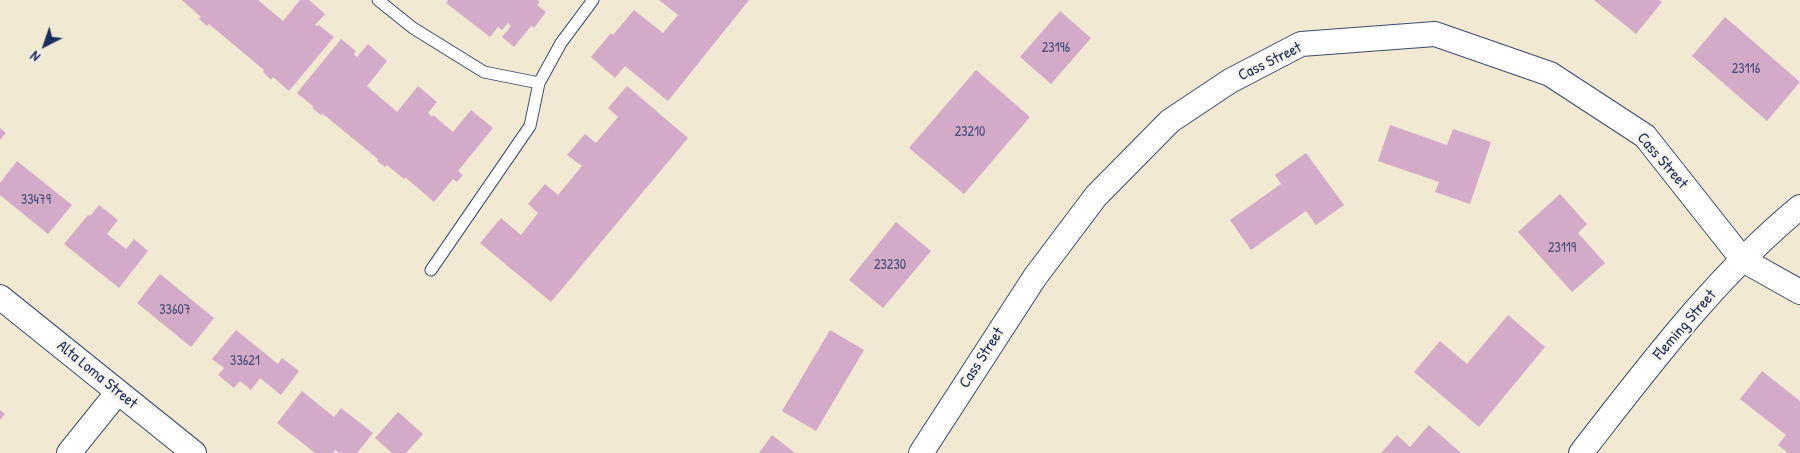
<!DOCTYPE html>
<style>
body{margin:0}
#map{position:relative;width:1800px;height:453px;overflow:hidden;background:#f1e9d2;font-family:"Patrick Hand",sans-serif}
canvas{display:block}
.north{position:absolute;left:20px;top:20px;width:50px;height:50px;-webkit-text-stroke:4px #f7f3e8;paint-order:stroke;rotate:221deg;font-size:14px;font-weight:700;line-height:20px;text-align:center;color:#1b2f5e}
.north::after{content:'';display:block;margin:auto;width:18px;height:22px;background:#1b2f5e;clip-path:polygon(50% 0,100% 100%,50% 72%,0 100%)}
</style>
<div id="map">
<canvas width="1800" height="453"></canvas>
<div class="north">N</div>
</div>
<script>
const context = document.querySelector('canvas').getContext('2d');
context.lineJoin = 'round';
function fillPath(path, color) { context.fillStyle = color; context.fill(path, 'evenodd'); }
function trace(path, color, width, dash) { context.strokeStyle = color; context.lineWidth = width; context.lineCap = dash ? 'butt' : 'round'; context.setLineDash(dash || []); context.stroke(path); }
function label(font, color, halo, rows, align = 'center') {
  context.font = font + ' "Patrick Hand",sans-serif'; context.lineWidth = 4; context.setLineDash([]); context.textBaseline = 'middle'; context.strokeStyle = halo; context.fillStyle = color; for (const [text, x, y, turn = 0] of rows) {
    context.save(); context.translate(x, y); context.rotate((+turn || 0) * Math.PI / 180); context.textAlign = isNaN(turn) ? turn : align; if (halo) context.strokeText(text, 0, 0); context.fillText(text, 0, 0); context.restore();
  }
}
const building = new Path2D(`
 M 182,0 L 258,0 L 283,21 L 300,0 L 309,0 L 325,14 L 315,25 L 317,26 L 319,25 L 334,37 L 289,91 L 273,77 L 271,80 L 263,72 L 264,70 L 209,24 L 207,26 L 199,19 L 201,17 Z
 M 448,0 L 537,0 L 540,2 L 537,5 L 546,12 L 534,28 L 531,26 L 514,47 L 502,37 L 511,26 L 508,23 L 502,30 L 498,27 L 490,37 L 446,3 Z
 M 659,0 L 749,0 L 668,101 L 625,66 L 615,78 L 591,57 L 611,33 L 613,35 L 634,10 L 663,33 L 678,15 Z
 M 1594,0 L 1659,0 L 1662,2 L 1636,34 Z
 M 1060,11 L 1091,38 L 1051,84 L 1020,57 Z
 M 1725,17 L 1800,82 L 1767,121 L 1692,56 Z
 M 341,39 L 356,51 L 354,54 L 357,57 L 368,44 L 387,61 L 367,86 L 397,112 L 418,86 L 437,102 L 428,113 L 432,117 L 433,115 L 453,132 L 471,110 L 493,128 L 458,171 L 463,175 L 457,182 L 453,179 L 434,202 L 405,177 L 404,179 L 387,165 L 385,167 L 377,161 L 378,159 L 323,114 L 321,115 L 312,108 L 314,107 L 297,93 Z
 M 976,70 L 1030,117 L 964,194 L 909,148 Z
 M 627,86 L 688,138 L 551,302 L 480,243 L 501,218 L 521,235 L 538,213 L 528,204 L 545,184 L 558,195 L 582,166 L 567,155 L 585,134 L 596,143 L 618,117 L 608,108 Z
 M 1390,125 L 1447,145 L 1453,129 L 1491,142 L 1470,204 L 1435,192 L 1439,182 L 1378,161 Z
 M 0,128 L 6,133 L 0,140 Z
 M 1306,153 L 1344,205 L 1316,225 L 1306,211 L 1251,250 L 1230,220 L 1281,184 L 1275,175 Z
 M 17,161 L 72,205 L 48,234 L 0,195 L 0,183 Z
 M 1560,194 L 1587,224 L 1578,233 L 1605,263 L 1572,292 L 1518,232 Z
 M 99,205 L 118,220 L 107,234 L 126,249 L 134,239 L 148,251 L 119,288 L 64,244 L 88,215 L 90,216 Z
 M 896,222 L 931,251 L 883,308 L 849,280 Z
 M 160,274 L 214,318 L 191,347 L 137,303 Z
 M 1508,315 L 1545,347 L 1479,427 L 1414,372 L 1440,341 L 1467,364 Z
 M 236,330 L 278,364 L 282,358 L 299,371 L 281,395 L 260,378 L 251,390 L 240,381 L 234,388 L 218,375 L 224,368 L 212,359 Z
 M 830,330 L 864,350 L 816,431 L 782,411 Z
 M 1762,371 L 1800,401 L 1800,453 L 1788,453 L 1778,445 L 1786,435 L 1740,399 Z
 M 302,391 L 334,417 L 341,408 L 373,433 L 357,453 L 340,453 L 335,450 L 333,453 L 315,453 L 277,423 Z
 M 0,410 L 5,414 L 0,420 Z
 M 398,412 L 423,434 L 406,453 L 392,453 L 375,438 Z
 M 1429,425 L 1461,453 L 1381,453 L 1397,435 L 1410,447 Z
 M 772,435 L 795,453 L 759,453 Z`);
const lane = new Path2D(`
 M 378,0 L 413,28 L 484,72 L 539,83
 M 431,270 L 530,126 L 539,83 L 561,43 L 593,0`);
const street = new Path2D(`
 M 0,297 L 194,453
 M 69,453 L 118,392
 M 921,453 L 1035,277 L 1096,196 L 1170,121 L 1230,81 L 1301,44 L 1435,34 L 1550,74 L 1645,136 L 1743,260 L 1800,292
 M 1581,453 C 1648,367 1715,277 1800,207`);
const numberNames = [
 ["23196",1056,48],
 ["23116",1746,69],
 ["23210",970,132],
 ["33479",36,200],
 ["23119",1562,248],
 ["23230",890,265],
 ["33607",175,310],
 ["33621",245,361]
];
const streetNames = [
 ["Cass Street",1270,62,-26],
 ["Cass Street",1662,161,49],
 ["Fleming Street",1685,325,-49],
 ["Cass Street",982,358,-57],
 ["Alta Loma Street",97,375,39]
];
fillPath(building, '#d3abc9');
trace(lane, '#3b4b6f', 13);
trace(street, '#3b4b6f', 26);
trace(lane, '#fff', 11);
trace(street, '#fff', 24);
label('14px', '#494e79', null, numberNames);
label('16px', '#1b2f5e', '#f7f3e8', streetNames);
</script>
